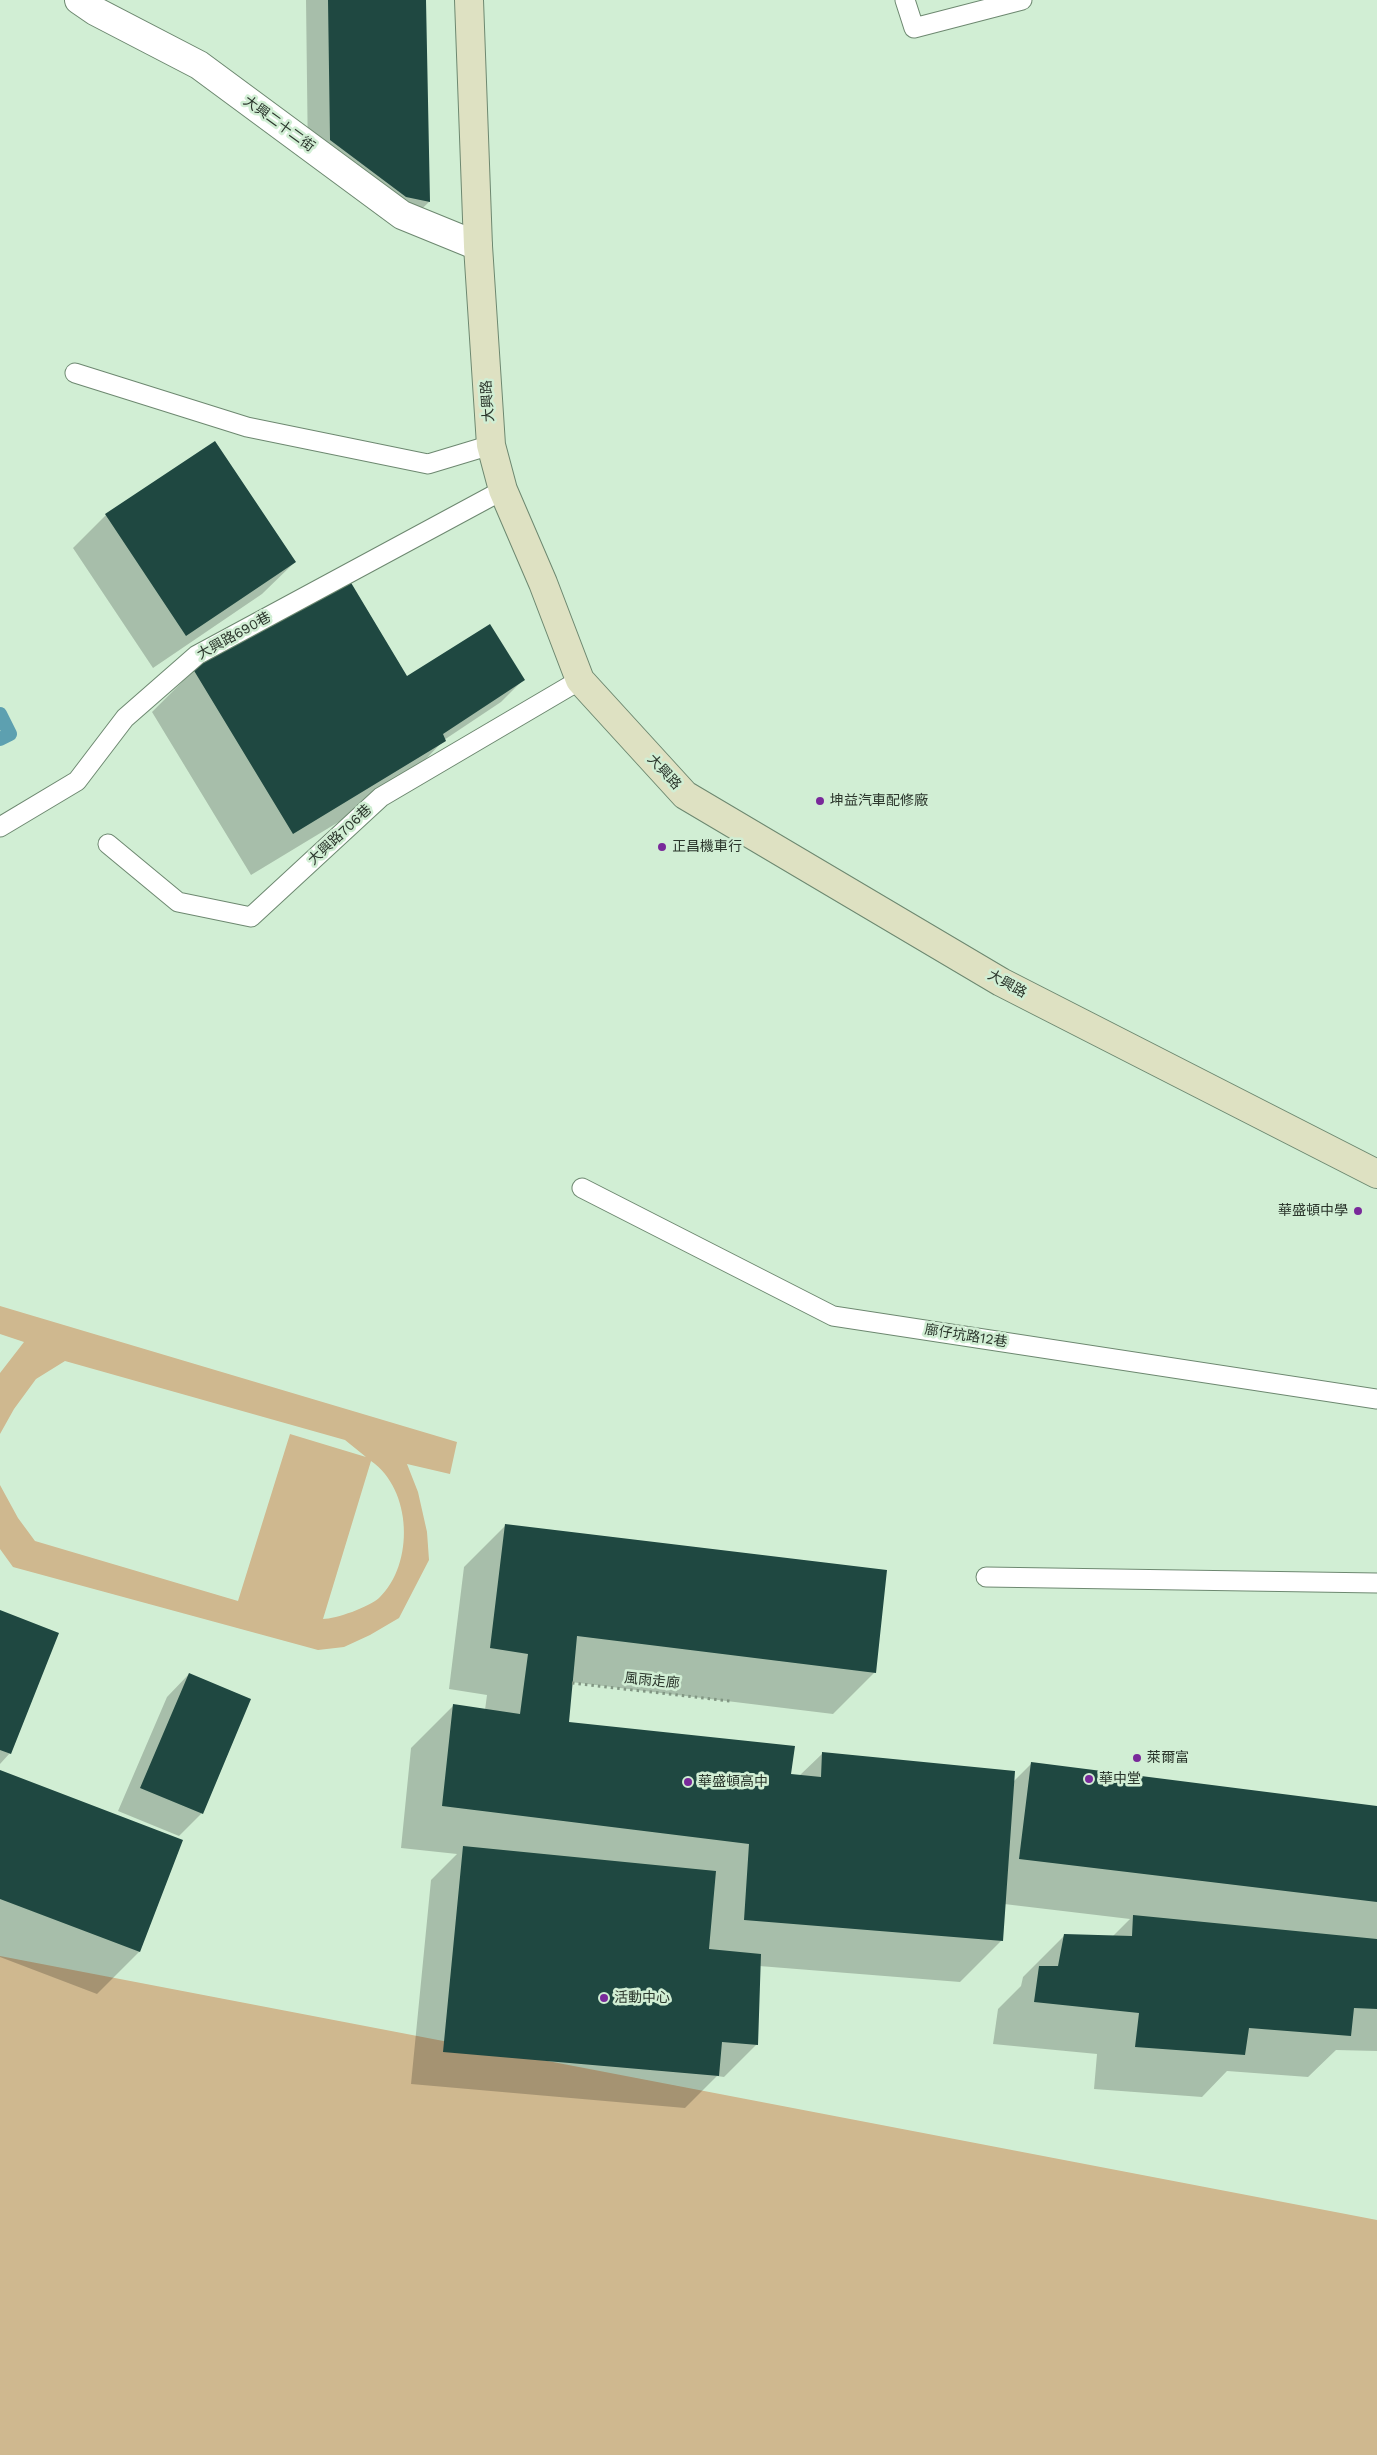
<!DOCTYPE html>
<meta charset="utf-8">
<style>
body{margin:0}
canvas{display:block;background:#d1eed4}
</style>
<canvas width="1377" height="2455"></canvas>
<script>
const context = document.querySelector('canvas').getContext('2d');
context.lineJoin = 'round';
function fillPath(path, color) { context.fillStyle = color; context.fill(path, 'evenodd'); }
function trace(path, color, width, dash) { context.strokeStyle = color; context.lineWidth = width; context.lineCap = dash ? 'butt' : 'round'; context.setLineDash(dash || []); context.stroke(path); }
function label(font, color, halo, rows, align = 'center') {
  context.font = font + ' "Work Sans","Noto Sans TC",sans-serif'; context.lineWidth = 5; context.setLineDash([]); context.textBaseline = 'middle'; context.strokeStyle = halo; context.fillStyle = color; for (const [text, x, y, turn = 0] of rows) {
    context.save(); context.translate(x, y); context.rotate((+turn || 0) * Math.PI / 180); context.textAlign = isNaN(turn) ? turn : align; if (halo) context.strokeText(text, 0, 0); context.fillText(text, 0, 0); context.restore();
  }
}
const green = new Path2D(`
 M 0,1306 L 457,1442 L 450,1474 L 407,1464 L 418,1492 L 427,1532 L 429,1560 L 399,1618 L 370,1635 L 344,1647 L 318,1650 L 13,1567 L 0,1549 L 0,1485 L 18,1518 L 35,1541 L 238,1601 L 290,1434 L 366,1457 L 345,1440 L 65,1361 L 36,1379 L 14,1409 L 0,1434 L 0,1373 L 24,1342 L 0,1334 ZM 371,1461 C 412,1489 415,1564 379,1598 C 369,1607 336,1619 323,1619 Z
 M 0,1956 L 1377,2220 L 1377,2455 L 0,2455 Z`);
const shadow = new Path2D(`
 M 306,0 L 425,0 L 429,202 L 406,224 L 383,219 L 308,163 Z
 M 106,515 L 295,562 L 262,594 L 153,668 L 73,548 Z
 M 194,670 L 523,680 L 501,702 L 444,740 L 403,783 L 251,875 L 152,712 Z
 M 506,1525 L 875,1672 L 833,1714 L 571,1682 L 567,1723 L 789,1776 L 799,1776 L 823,1753 L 1013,1782 L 1031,1764 L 1377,1807 L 1377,2051 L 1336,2050 L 1308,2077 L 1227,2071 L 1202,2097 L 1094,2089 L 1097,2054 L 993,2044 L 998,2009 L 1021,1986 L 1023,1977 L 1065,1935 L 1112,1937 L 1130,1919 L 1004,1904 L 1002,1940 L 960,1982 L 759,1966 L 757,2044 L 724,2077 L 717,2076 L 685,2108 L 411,2084 L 431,1880 L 457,1854 L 401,1848 L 411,1748 L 453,1706 L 485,1710 L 487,1695 L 449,1689 L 464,1567 Z
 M 0,1611 L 10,1753 L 0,1764 Z
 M 189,1674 L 250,1699 L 201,1814 L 179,1836 L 118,1811 L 167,1697 Z
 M 0,1772 L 181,1840 L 139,1952 L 97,1994 L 0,1957 Z`);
const stream = new Path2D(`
 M 0,714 L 10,734 L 0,739`);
const building = new Path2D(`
 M 328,0 L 426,0 L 430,202 L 406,197 L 330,140 Z
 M 215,441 L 296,562 L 186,636 L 105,514 Z
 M 347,576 L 407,676 L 490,624 L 525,680 L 443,734 L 446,741 L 293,834 L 193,669 Z
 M 505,1524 L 887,1570 L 876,1673 L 577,1636 L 569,1722 L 795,1746 L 791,1774 L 821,1777 L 822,1752 L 1015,1771 L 1003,1941 L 744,1920 L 749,1844 L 442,1806 L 453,1704 L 520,1714 L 528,1654 L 490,1648 Z
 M 0,1610 L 59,1633 L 11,1754 L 0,1750 Z
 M 189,1673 L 251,1699 L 203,1814 L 140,1788 Z
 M 1031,1762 L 1377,1806 L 1377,1902 L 1019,1859 Z
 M 0,1770 L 183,1840 L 140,1952 L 0,1899 Z
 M 463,1846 L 716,1871 L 709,1949 L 761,1954 L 758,2045 L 722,2042 L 719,2076 L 443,2052 Z
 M 1133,1915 L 1377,1939 L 1377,2009 L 1354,2008 L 1351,2036 L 1249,2028 L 1245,2055 L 1135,2047 L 1139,2013 L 1034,2002 L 1039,1966 L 1058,1966 L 1064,1934 L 1132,1936 Z`);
const path = new Path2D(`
 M 572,1683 L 730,1701`);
const service = new Path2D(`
 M 905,0 L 914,28 L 1022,0
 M 75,373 L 247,427 L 428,464 L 491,445
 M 0,827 L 77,781 L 125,718 L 197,655 L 503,490
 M 108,844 L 178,902 L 251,917 L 381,797 L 580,680
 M 582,1188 L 833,1316 L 1377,1399
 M 986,1577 L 1377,1583`);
const minor = new Path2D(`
 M 79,0 L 95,11 L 199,65 L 402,215 L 478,246`);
const secondary = new Path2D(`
 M 469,0 L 478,246 L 491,445 L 503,490 L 543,583 L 580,680 L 685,795 L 1001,982 L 1377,1174`);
const markers = [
 [820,801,5,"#79299a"],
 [662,847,5,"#79299a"],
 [1358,1211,5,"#79299a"],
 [1137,1758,5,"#79299a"],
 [1089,1779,5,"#79299a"],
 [688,1782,5,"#79299a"],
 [604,1998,5,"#79299a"]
];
const streetNames = [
 ["大興二十二街",279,124,36],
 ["大興路",488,401,-94],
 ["大興路690巷",234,636,-29],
 ["大興路",664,772,47],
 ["大興路706巷",340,835,-43],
 ["大興路",1007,984,29],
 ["廍仔坑路12巷",966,1336,9],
 ["風雨走廊",652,1681,6]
];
const poiNames = [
 ["坤益汽車配修廠",830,801],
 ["正昌機車行",672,847],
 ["華盛頓中學",1348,1211,"right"],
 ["萊爾富",1147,1758],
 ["華中堂",1099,1779],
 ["華盛頓高中",698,1782],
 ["活動中心",614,1998]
];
fillPath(green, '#cfb88f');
fillPath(shadow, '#0003');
trace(stream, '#5da0b0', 14);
fillPath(building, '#1f4841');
trace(service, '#6d8870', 21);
trace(minor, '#6d8870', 30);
trace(secondary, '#6d8870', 30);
trace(path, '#819683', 3, [2.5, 4]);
trace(service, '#fff', 19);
trace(minor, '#fff', 28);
trace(secondary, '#dee1c2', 28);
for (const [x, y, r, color] of markers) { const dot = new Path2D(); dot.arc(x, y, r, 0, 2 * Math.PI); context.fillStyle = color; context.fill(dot); trace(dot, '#d1eed4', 2); }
label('14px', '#2b362c', '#d1eed4', streetNames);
label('14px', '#2b362c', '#d1eed4', poiNames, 'left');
</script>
